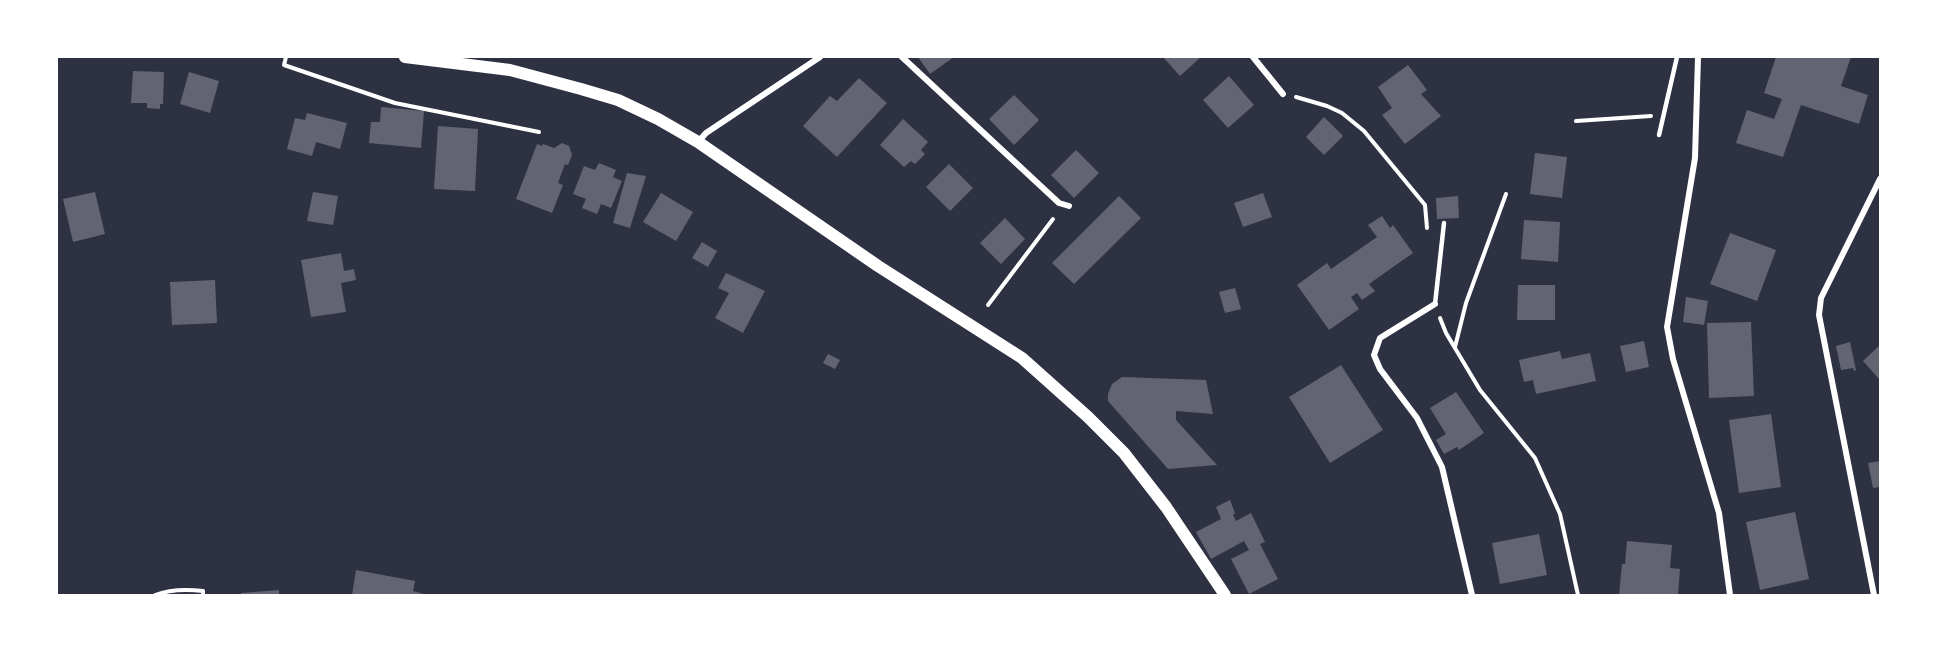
<!DOCTYPE html>
<style>
body{margin:0}
#map{position:relative;width:1937px;height:652px;overflow:hidden;background:#2d3142;font-family:Signika,sans-serif}
canvas{display:block}
.frame{position:absolute;inset:0;border:58px solid #fff;pointer-events:none}
</style>
<div id="map">
<canvas width="1937" height="652"></canvas>
<div class="frame"></div>
</div>
<script>
const context = document.querySelector('canvas').getContext('2d');
context.lineJoin = 'round';
function fillPath(path, color) { context.fillStyle = color; context.fill(path, 'evenodd'); }
function trace(path, color, width, dash) { context.strokeStyle = color; context.lineWidth = width; context.lineCap = dash ? 'butt' : 'round'; context.setLineDash(dash || []); context.stroke(path); }
const building = new Path2D(`
 M 918,57 L 954,57 L 930,74 Z
 M 1163,57 L 1201,57 L 1180,76 Z
 M 1776,57 L 1851,57 L 1841,86 L 1868,95 L 1859,124 L 1801,105 L 1783,157 L 1736,143 L 1747,110 L 1774,119 L 1782,99 L 1764,93 Z
 M 1408,65 L 1427,90 L 1421,94 L 1441,116 L 1405,144 L 1382,115 L 1392,108 L 1378,87 Z
 M 133,71 L 164,72 L 163,104 L 160,104 L 160,109 L 147,108 L 147,103 L 131,103 Z
 M 189,72 L 219,81 L 210,113 L 180,104 Z
 M 1229,76 L 1254,105 L 1228,128 L 1203,100 Z
 M 859,78 L 887,103 L 837,157 L 803,126 L 830,96 L 837,101 Z
 M 1014,95 L 1039,120 L 1014,145 L 989,119 Z
 M 381,107 L 424,111 L 421,148 L 369,143 L 371,122 L 380,122 Z
 M 307,113 L 347,123 L 340,149 L 316,142 L 312,156 L 287,149 L 295,118 L 305,120 Z
 M 1324,117 L 1343,136 L 1324,155 L 1306,137 Z
 M 903,119 L 928,142 L 921,150 L 925,154 L 915,164 L 911,161 L 904,167 L 880,145 Z
 M 438,126 L 478,129 L 475,191 L 434,189 Z
 M 562,143 L 569,146 L 572,155 L 568,165 L 565,164 L 558,183 L 563,185 L 552,213 L 516,199 L 537,144 L 542,146 L 543,144 L 554,148 Z
 M 1076,150 L 1099,173 L 1074,198 L 1051,175 Z
 M 1535,153 L 1567,157 L 1562,198 L 1530,194 Z
 M 599,163 L 616,170 L 613,177 L 622,181 L 611,208 L 601,204 L 597,214 L 582,208 L 586,199 L 573,194 L 584,166 L 595,170 Z
 M 949,164 L 973,188 L 950,211 L 926,187 Z
 M 627,173 L 646,176 L 630,228 L 613,223 Z
 M 95,192 L 105,234 L 73,242 L 63,199 Z
 M 313,192 L 338,196 L 333,225 L 307,221 Z
 M 661,193 L 693,212 L 676,241 L 643,222 Z
 M 1263,193 L 1272,217 L 1243,227 L 1234,203 Z
 M 1119,196 L 1141,218 L 1074,284 L 1052,263 Z
 M 1458,196 L 1459,218 L 1437,219 L 1436,198 Z
 M 1382,216 L 1390,228 L 1393,225 L 1413,253 L 1369,284 L 1375,291 L 1362,300 L 1357,293 L 1351,297 L 1359,309 L 1329,330 L 1297,285 L 1327,263 L 1331,269 L 1377,237 L 1368,225 Z
 M 1005,218 L 1025,239 L 1001,264 L 980,243 Z
 M 1524,220 L 1560,222 L 1558,262 L 1521,259 Z
 M 1730,233 L 1776,250 L 1757,301 L 1710,284 Z
 M 702,242 L 717,251 L 708,267 L 692,258 Z
 M 341,253 L 344,271 L 354,269 L 356,280 L 341,283 L 346,312 L 311,317 L 301,260 Z
 M 726,273 L 765,291 L 743,333 L 715,318 L 729,293 L 718,288 Z
 M 215,280 L 217,323 L 172,325 L 170,282 Z
 M 1518,285 L 1555,285 L 1555,320 L 1517,320 Z
 M 1235,288 L 1241,309 L 1225,313 L 1219,292 Z
 M 1686,297 L 1708,301 L 1704,325 L 1683,322 Z
 M 1751,322 L 1754,396 L 1709,398 L 1707,323 Z
 M 1644,341 L 1649,367 L 1626,372 L 1620,346 Z
 M 1850,342 L 1856,370 L 1854,371 L 1853,368 L 1841,370 L 1836,346 Z
 M 1880,345 L 1880,380 L 1863,361 Z
 M 1560,351 L 1562,359 L 1590,353 L 1596,381 L 1536,394 L 1533,380 L 1524,382 L 1519,360 Z
 M 828,354 L 840,360 L 835,369 L 823,363 Z
 M 1341,365 L 1383,430 L 1330,463 L 1289,397 Z
 M 1122,377 L 1206,380 L 1213,414 L 1176,411 L 1176,420 L 1217,465 L 1168,469 L 1108,401 L 1108,394 L 1112,384 Z
 M 1456,392 L 1484,433 L 1459,450 L 1457,447 L 1444,454 L 1436,440 L 1446,434 L 1430,408 Z
 M 1771,414 L 1781,487 L 1739,493 L 1729,420 Z
 M 1880,461 L 1880,487 L 1873,488 L 1868,463 Z
 M 1230,500 L 1235,513 L 1233,515 L 1236,521 L 1251,513 L 1265,542 L 1260,544 L 1278,579 L 1249,594 L 1231,559 L 1249,550 L 1244,541 L 1211,559 L 1196,532 L 1221,519 L 1216,507 Z
 M 1795,512 L 1809,579 L 1760,590 L 1746,522 Z
 M 1539,534 L 1547,575 L 1500,584 L 1492,543 Z
 M 1627,541 L 1672,545 L 1670,568 L 1680,569 L 1678,595 L 1619,595 L 1622,564 L 1625,564 Z
 M 356,570 L 415,581 L 413,591 L 427,595 L 352,595 Z
 M 279,590 L 279,595 L 241,595 L 241,593 Z`);
const path = new Path2D(`
 M 286,57 L 284,65 L 395,103 L 539,132
 M 1296,97 L 1327,106 L 1342,113 L 1364,131 L 1425,205 L 1427,228
 M 1576,121 L 1651,116
 M 988,305 L 1053,219
 M 1440,318 L 1446,333 L 1480,390 L 1535,458 L 1560,514 L 1578,595
 M 1455,347 L 1466,303 L 1506,194
 M 155,595 C 171,589 186,589 203,591 L 203,595`);
const service = new Path2D(`
 M 1659,135 L 1677,57
 M 1435,304 L 1444,223`);
const minor = new Path2D(`
 M 902,57 L 1059,203 L 1069,206
 M 1253,57 L 1283,94
 M 1698,57 L 1695,158 L 1667,327 L 1673,359 L 1719,513 L 1730,595
 M 698,142 L 706,133 L 820,57
 M 1435,304 L 1380,338 L 1374,355 L 1380,369 L 1417,418 L 1442,467 L 1472,595
 M 1874,595 L 1819,315 L 1821,298 L 1880,179`);
const secondary = new Path2D(`
 M 405,57 L 510,70 L 581,89 L 618,100 L 658,119 L 698,142 L 878,266 L 1022,358 L 1088,417 L 1124,453 L 1166,507 L 1225,595`);
fillPath(building, '#626471');
trace(path, '#fff', 4);
trace(service, '#fff', 4.5);
trace(minor, '#fff', 6);
trace(secondary, '#fff', 12);
</script>
